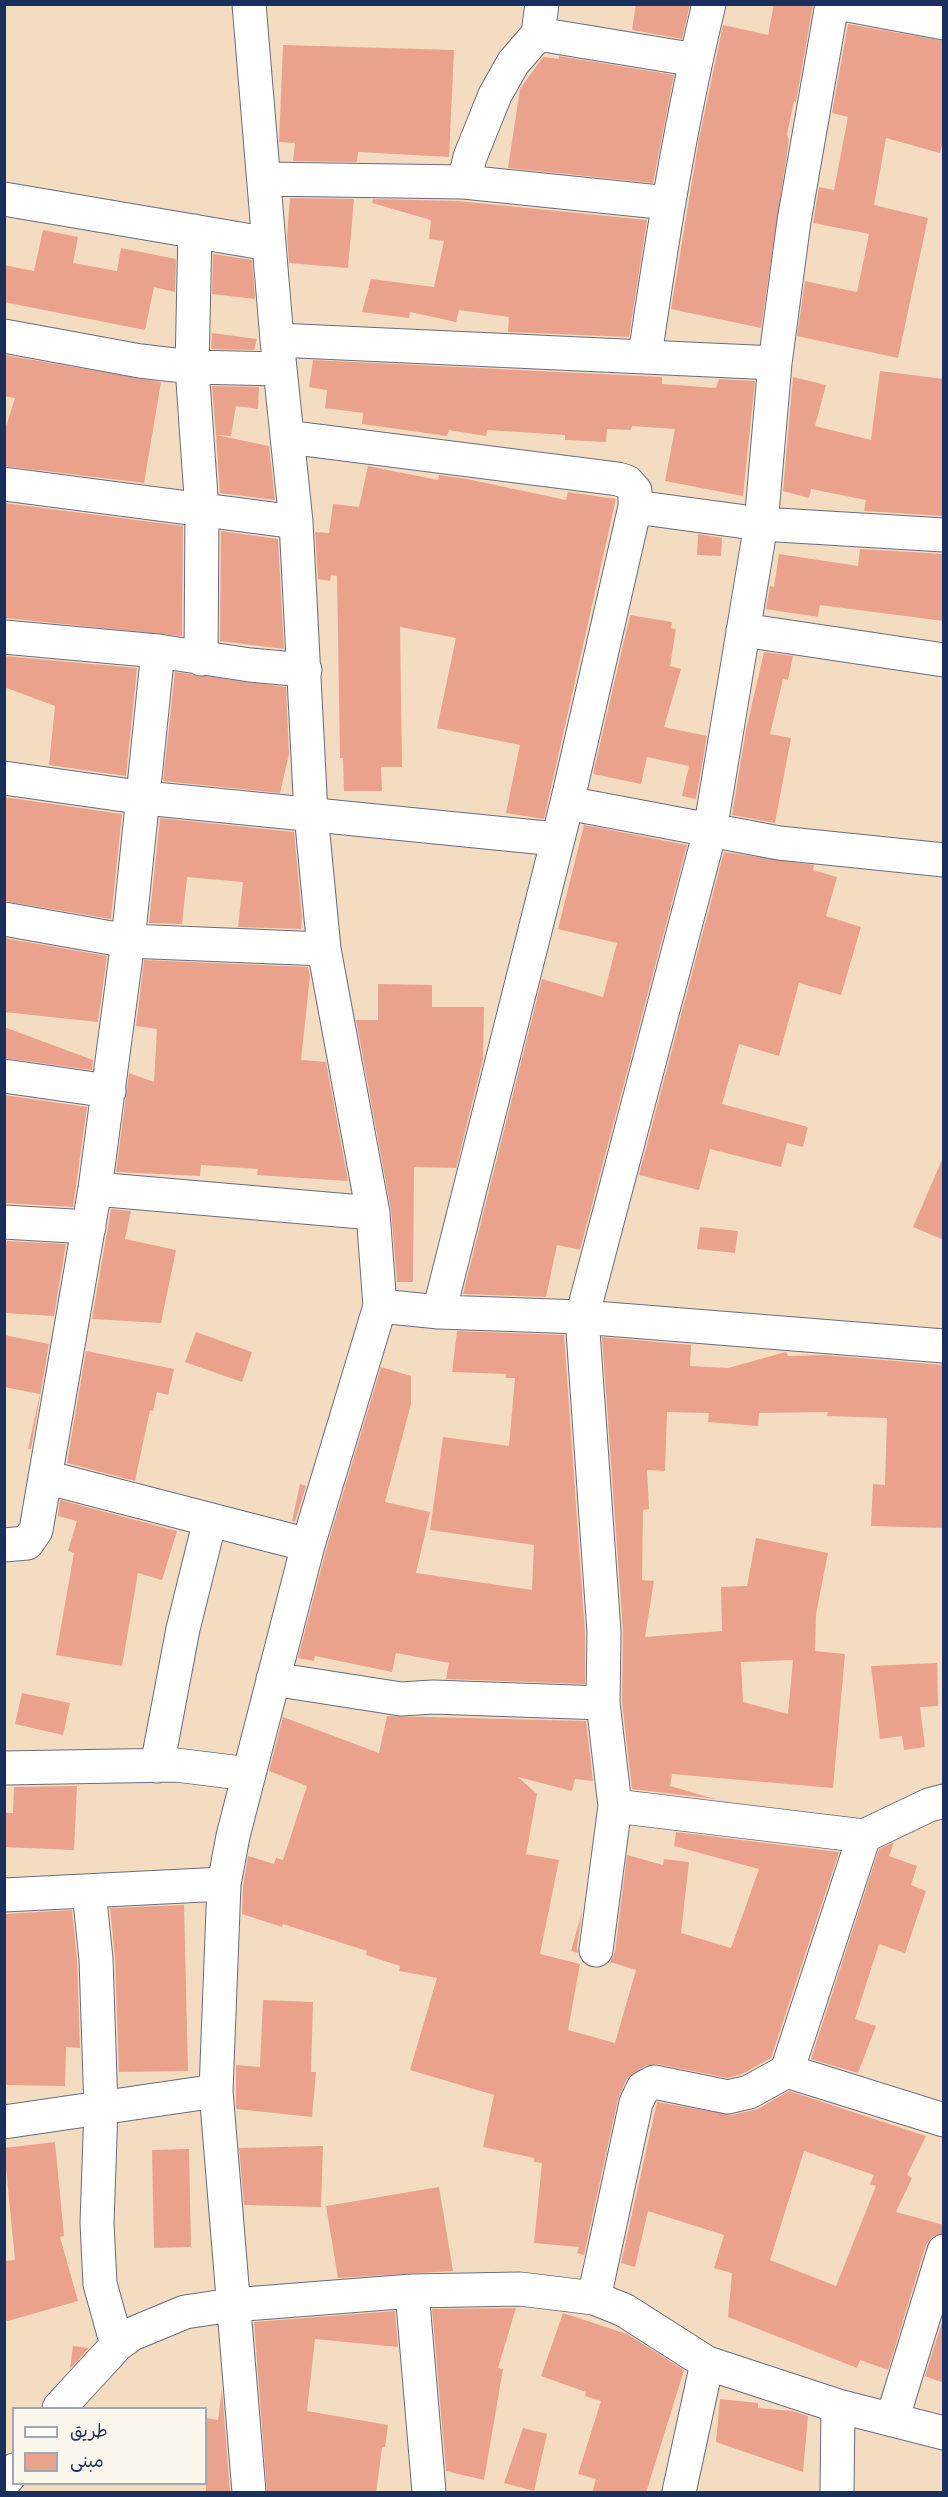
<!DOCTYPE html>
<meta charset="utf-8">
<style>
body{margin:0}
#map{position:relative;width:948px;height:2497px;overflow:hidden;background:#f4dcc0;font-family:"Balsamiq Sans","Playpen Sans Arabic",sans-serif}
canvas{display:block}
.frame{position:absolute;inset:0;border:6px solid #1b2f5e;pointer-events:none}
.legend{position:absolute;left:12px;top:2407px;width:195px;height:78px;box-sizing:border-box;background:#fbf7ec;border:2px solid #a1a7b3;margin:0;padding:8px 10px;list-style:none;font-size:18px;color:#1b2f5e}
.legend li{display:flex;align-items:center;gap:12px;height:30px}
.legend b{width:30px;border:2px solid #a1a7b3}
</style>
<div id="map">
<canvas width="948" height="2497"></canvas>
<div class="frame"></div>
<ul class="legend">
<li><b style="height:8px;background:#fff"></b>طريق</li>
<li><b style="height:16px;background:#eba28c"></b>مبنى</li>
</ul>
</div>
<script>
const context = document.querySelector('canvas').getContext('2d');
context.lineJoin = 'round';
function fillPath(path, color) { context.fillStyle = color; context.fill(path, 'evenodd'); }
function trace(path, color, width, dash) { context.strokeStyle = color; context.lineWidth = width; context.lineCap = dash ? 'butt' : 'round'; context.setLineDash(dash || []); context.stroke(path); }
const building = new Path2D(`
 M 636,4 L 690,4 L 682,39 L 632,30 Z
 M 774,4 L 813,4 L 796,102 L 794,101 L 787,134 L 789,140 L 761,328 L 671,309 L 699,139 L 723,25 L 768,35 Z
 M 848,24 L 944,41 L 944,138 L 940,153 L 886,138 L 874,205 L 928,218 L 898,358 L 797,336 L 805,281 L 857,292 L 869,234 L 813,223 L 819,187 L 834,190 L 848,117 L 832,113 Z
 M 283,45 L 454,50 L 449,157 L 358,152 L 357,162 L 293,161 L 295,143 L 279,142 Z
 M 559,56 L 674,75 L 653,183 L 508,168 L 520,89 L 543,57 L 559,59 Z
 M 290,198 L 354,199 L 348,268 L 289,263 L 287,236 Z
 M 373,199 L 458,201 L 647,220 L 629,337 L 508,332 L 509,317 L 459,310 L 456,322 L 410,312 L 409,318 L 362,312 L 371,279 L 434,287 L 444,241 L 429,239 L 431,220 L 372,203 Z
 M 43,230 L 78,237 L 73,263 L 117,271 L 121,248 L 176,259 L 175,292 L 154,287 L 145,330 L 4,302 L 4,265 L 34,271 Z
 M 213,254 L 252,260 L 255,299 L 212,294 Z
 M 212,333 L 257,339 L 254,350 L 211,349 Z
 M 4,355 L 161,382 L 144,483 L 4,466 L 4,433 L 15,398 L 4,396 Z
 M 313,360 L 662,377 L 662,384 L 716,388 L 719,379 L 755,381 L 743,496 L 665,481 L 675,429 L 632,426 L 631,430 L 607,429 L 606,442 L 565,440 L 565,435 L 487,430 L 486,436 L 449,430 L 447,436 L 362,424 L 363,413 L 325,408 L 327,390 L 309,387 Z
 M 880,371 L 944,379 L 944,516 L 864,511 L 866,500 L 811,489 L 809,498 L 783,491 L 793,377 L 826,385 L 815,426 L 871,440 Z
 M 212,386 L 259,387 L 258,409 L 236,406 L 231,436 L 216,435 Z
 M 216,435 L 269,446 L 275,500 L 220,493 Z
 M 368,466 L 438,480 L 439,475 L 467,479 L 566,500 L 568,492 L 616,499 L 544,819 L 506,813 L 520,745 L 437,728 L 456,638 L 400,627 L 402,767 L 381,767 L 382,791 L 344,791 L 343,758 L 340,758 L 337,576 L 331,575 L 330,581 L 318,579 L 315,532 L 329,533 L 333,504 L 359,507 Z
 M 4,503 L 183,526 L 182,636 L 4,618 Z
 M 221,531 L 278,539 L 284,649 L 220,641 Z
 M 698,534 L 722,538 L 721,556 L 697,555 Z
 M 860,549 L 944,554 L 944,621 L 820,605 L 818,617 L 766,609 L 770,586 L 774,587 L 779,554 L 858,566 Z
 M 630,615 L 672,622 L 671,628 L 676,629 L 670,666 L 681,669 L 664,727 L 707,736 L 696,799 L 682,796 L 689,766 L 647,757 L 641,784 L 593,774 Z
 M 764,652 L 793,656 L 788,680 L 783,679 L 770,734 L 791,738 L 775,823 L 732,815 L 746,730 Z
 M 4,656 L 137,668 L 126,776 L 49,765 L 55,706 L 4,687 Z
 M 175,672 L 286,687 L 289,754 L 280,793 L 163,781 Z
 M 4,797 L 122,814 L 111,919 L 4,901 Z
 M 160,818 L 294,832 L 302,917 L 301,929 L 238,927 L 243,882 L 187,877 L 182,924 L 149,923 Z
 M 584,825 L 687,845 L 580,1250 L 557,1245 L 546,1297 L 463,1294 L 542,979 L 603,997 L 617,943 L 558,929 Z
 M 724,852 L 814,865 L 813,870 L 837,877 L 826,916 L 861,927 L 841,995 L 799,983 L 779,1056 L 739,1044 L 722,1104 L 808,1127 L 803,1147 L 787,1143 L 781,1167 L 710,1149 L 699,1190 L 639,1175 Z
 M 4,938 L 107,956 L 98,1022 L 4,1012 Z
 M 144,960 L 308,967 L 310,976 L 301,1060 L 326,1062 L 348,1181 L 257,1175 L 258,1169 L 201,1165 L 200,1176 L 116,1172 L 129,1073 L 154,1082 L 157,1029 L 136,1026 Z
 M 378,984 L 432,985 L 432,1007 L 484,1007 L 483,1059 L 456,1168 L 414,1167 L 413,1282 L 397,1282 L 391,1210 L 356,1020 L 378,1020 Z
 M 4,1027 L 93,1060 L 92,1070 L 4,1058 Z
 M 4,1095 L 87,1107 L 73,1207 L 4,1203 Z
 M 944,1155 L 944,1240 L 913,1227 Z
 M 111,1209 L 131,1211 L 125,1239 L 176,1250 L 161,1323 L 92,1319 Z
 M 700,1227 L 738,1231 L 735,1253 L 697,1249 Z
 M 7,1241 L 66,1244 L 54,1316 L 4,1313 L 4,1252 Z
 M 457,1331 L 564,1335 L 585,1633 L 585,1684 L 446,1679 L 449,1663 L 396,1653 L 392,1672 L 315,1656 L 314,1661 L 298,1658 L 326,1550 L 381,1367 L 411,1376 L 411,1404 L 385,1502 L 430,1512 L 416,1573 L 532,1590 L 534,1545 L 430,1530 L 443,1437 L 509,1446 L 515,1378 L 506,1378 L 506,1374 L 452,1372 Z
 M 196,1332 L 252,1352 L 242,1382 L 185,1362 Z
 M 4,1335 L 49,1344 L 31,1449 L 28,1449 L 40,1394 L 4,1387 Z
 M 602,1337 L 691,1345 L 690,1366 L 728,1368 L 786,1352 L 788,1356 L 823,1355 L 944,1365 L 944,1528 L 871,1526 L 873,1484 L 885,1485 L 887,1418 L 827,1416 L 828,1412 L 759,1413 L 758,1426 L 708,1422 L 709,1413 L 667,1412 L 665,1471 L 647,1470 L 649,1509 L 643,1510 L 642,1580 L 654,1581 L 645,1637 L 722,1631 L 721,1587 L 747,1586 L 756,1538 L 828,1553 L 816,1614 L 815,1651 L 845,1654 L 833,1788 L 672,1774 L 670,1786 L 715,1799 L 632,1789 L 622,1702 L 623,1631 ZM 793,1660 L 788,1714 L 743,1702 L 741,1662 Z
 M 86,1351 L 174,1369 L 168,1395 L 157,1392 L 153,1411 L 150,1410 L 135,1481 L 67,1463 Z
 M 300,1484 L 306,1486 L 295,1522 L 292,1521 Z
 M 60,1500 L 177,1531 L 162,1580 L 138,1573 L 122,1666 L 56,1655 L 74,1553 L 68,1551 L 77,1521 L 58,1516 Z
 M 937,1663 L 938,1706 L 920,1707 L 925,1747 L 904,1750 L 902,1736 L 880,1739 L 871,1666 Z
 M 22,1693 L 70,1703 L 63,1735 L 15,1724 Z
 M 387,1716 L 586,1721 L 593,1781 L 575,1779 L 572,1791 L 518,1777 L 537,1794 L 526,1854 L 559,1860 L 540,1954 L 580,1964 L 568,2030 L 615,2043 L 636,1970 L 610,1962 L 615,1952 L 627,1855 L 663,1865 L 664,1859 L 689,1862 L 681,1933 L 731,1948 L 759,1869 L 674,1846 L 676,1832 L 839,1852 L 771,2058 L 742,2074 L 728,2078 L 657,2064 L 645,2066 L 626,2080 L 618,2099 L 584,2255 L 577,2253 L 579,2247 L 534,2243 L 542,2163 L 534,2162 L 534,2158 L 483,2147 L 494,2095 L 410,2070 L 437,1978 L 399,1971 L 400,1966 L 366,1955 L 367,1951 L 283,1924 L 282,1927 L 242,1914 L 243,1886 L 248,1856 L 274,1864 L 276,1858 L 283,1860 L 307,1786 L 269,1771 L 283,1717 L 379,1753 Z
 M 75,1786 L 77,1786 L 74,1850 L 4,1847 L 4,1813 L 13,1813 L 14,1787 Z
 M 894,1842 L 889,1856 L 917,1866 L 911,1885 L 926,1891 L 905,1953 L 879,1944 L 855,2019 L 876,2026 L 858,2073 L 811,2059 L 879,1849 Z
 M 184,1905 L 188,2071 L 119,2072 L 115,1958 L 110,1908 Z
 M 72,1910 L 77,1960 L 80,2048 L 66,2047 L 65,2086 L 4,2085 L 4,1914 Z
 M 582,1912 L 577,1948 L 578,1953 L 571,1951 Z
 M 263,2000 L 313,2002 L 311,2072 L 316,2072 L 312,2117 L 236,2109 L 236,2065 L 260,2067 Z
 M 789,2091 L 926,2136 L 907,2175 L 912,2178 L 896,2212 L 944,2225 L 944,2233 L 932,2237 L 926,2245 L 888,2370 L 860,2360 L 857,2368 L 728,2317 L 732,2273 L 714,2268 L 724,2235 L 648,2211 L 635,2267 L 621,2263 L 657,2102 L 732,2115 L 758,2109 ZM 804,2151 L 874,2175 L 870,2184 L 876,2186 L 836,2286 L 770,2260 Z
 M 55,2142 L 64,2236 L 60,2237 L 78,2301 L 4,2322 L 4,2261 L 15,2260 L 4,2148 Z
 M 323,2146 L 321,2207 L 244,2205 L 239,2148 Z
 M 189,2149 L 191,2247 L 154,2248 L 152,2150 Z
 M 439,2187 L 453,2271 L 338,2278 L 326,2206 Z
 M 516,2308 L 498,2368 L 503,2369 L 484,2480 L 446,2471 L 432,2309 Z
 M 395,2311 L 398,2347 L 315,2339 L 307,2411 L 388,2425 L 385,2447 L 382,2447 L 376,2493 L 267,2493 L 254,2322 Z
 M 563,2313 L 627,2334 L 684,2370 L 646,2493 L 592,2493 L 596,2479 L 578,2474 L 601,2401 L 585,2396 L 586,2392 L 541,2376 Z
 M 944,2316 L 944,2383 L 925,2376 Z
 M 73,2346 L 89,2348 L 70,2369 Z
 M 222,2389 L 230,2493 L 206,2493 L 206,2418 L 218,2420 Z
 M 720,2399 L 758,2403 L 758,2408 L 792,2411 L 808,2416 L 803,2472 L 716,2442 Z
 M 523,2428 L 547,2434 L 534,2491 L 504,2483 Z`);
const minor = new Path2D(`
 M 843,4 L 944,23
 M 538,34 L 696,60
 M 264,179 L 464,182 L 669,203
 M 464,182 L 470,157 L 495,95 L 513,63 L 538,34 L 542,4
 M 4,199 L 269,244
 M 195,231 L 192,367 L 202,511 L 201,659
 M 4,336 L 140,361 L 192,367 L 280,369
 M 277,340 L 775,363
 M 645,356 C 662,238 681,120 709,4
 M 287,437 L 618,479 L 627,482 L 635,491 L 635,507 L 567,803 L 439,1312
 M 4,484 L 296,522
 M 635,507 L 761,524 L 944,535
 M 743,630 L 944,660
 M 4,637 L 158,651 L 250,665 L 305,670
 M 4,778 L 145,798 L 556,839
 M 567,803 L 779,843 L 944,860
 M 4,919 L 128,941 L 324,949
 M 4,1076 L 109,1091
 M 95,1189 L 373,1213
 M 4,1222 L 89,1227
 M 380,1306 L 439,1312 L 582,1317 L 944,1346
 M 45,1477 L 308,1545
 M 4,1545 L 27,1543 L 36,1530 L 95,1189 L 128,941 L 158,651
 M 273,1679 L 401,1699 L 433,1697 L 603,1703
 M 157,1766 L 183,1629 L 210,1520
 M 4,1768 L 176,1765 L 249,1774
 M 615,1806 L 864,1836 L 929,1805 L 944,1801
 M 89,1891 L 96,1959 L 101,2108 L 97,2223 L 100,2284 L 117,2345
 M 4,1895 L 224,1884
 M 596,1950 L 615,1806 L 603,1703 L 604,1632 L 582,1317 L 710,831 L 761,524 L 775,363 L 794,221 L 832,4
 M 787,2071 L 864,1836
 M 4,2122 L 216,2091
 M 412,2291 L 429,2492
 M 594,2298 L 636,2103 L 643,2088 L 654,2082 L 728,2097 L 749,2092 L 787,2071 L 944,2120
 M 59,2408 L 117,2345 L 132,2334 L 185,2312 L 232,2305 L 412,2291 L 520,2289 L 594,2298 L 624,2310 L 707,2363 L 838,2406 L 944,2433
 M 892,2420 L 944,2251
 M 4,2482 L 14,2470
 M 249,2492 L 216,2091 L 224,1884 L 233,1836 L 308,1545 L 380,1306 L 373,1213 L 324,949 L 311,814 L 296,522 L 277,340 L 249,4
 M 679,2492 L 707,2363
 M 837,2492 L 838,2406`);
fillPath(building, '#eba28c');
trace(minor, '#676c80', 35);
trace(minor, '#fff', 33);
</script>
